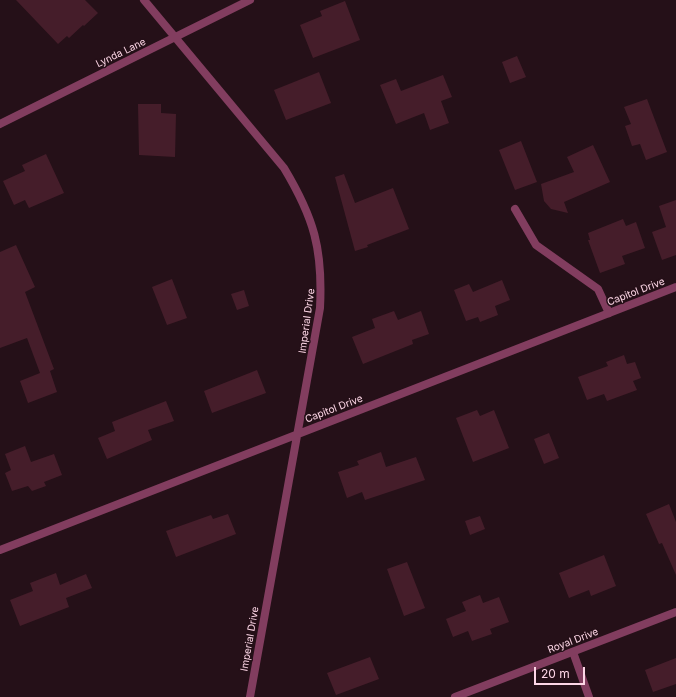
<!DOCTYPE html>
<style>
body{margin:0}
#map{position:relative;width:676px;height:697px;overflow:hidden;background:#251018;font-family:Inter,sans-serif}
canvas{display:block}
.scale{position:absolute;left:534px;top:667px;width:51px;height:18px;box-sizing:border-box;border:2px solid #fdd6e6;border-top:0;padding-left:5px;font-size:12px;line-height:14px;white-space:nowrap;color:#fdd6e6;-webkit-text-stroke:3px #251018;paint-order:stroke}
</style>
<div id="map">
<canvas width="676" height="697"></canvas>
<div class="scale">20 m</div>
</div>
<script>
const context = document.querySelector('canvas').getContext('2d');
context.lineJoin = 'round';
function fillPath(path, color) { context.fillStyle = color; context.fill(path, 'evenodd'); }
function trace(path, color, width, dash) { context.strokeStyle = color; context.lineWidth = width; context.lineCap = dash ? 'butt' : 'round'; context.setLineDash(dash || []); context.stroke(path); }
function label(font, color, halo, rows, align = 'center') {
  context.font = font + ' Inter,sans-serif'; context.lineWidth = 3; context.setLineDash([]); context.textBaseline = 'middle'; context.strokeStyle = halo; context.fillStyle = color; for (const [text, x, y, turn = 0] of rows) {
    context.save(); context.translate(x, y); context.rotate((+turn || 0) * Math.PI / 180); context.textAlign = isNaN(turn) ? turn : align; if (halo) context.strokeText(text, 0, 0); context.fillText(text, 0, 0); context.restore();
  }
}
const building = new Path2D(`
 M 16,0 L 85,0 L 98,13 L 84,26 L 83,25 L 69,38 L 67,36 L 58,44 Z
 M 345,1 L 360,40 L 313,58 L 300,25 L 322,16 L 320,11 Z
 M 517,56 L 526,77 L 510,83 L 502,62 Z
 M 319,72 L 331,103 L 286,120 L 274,90 Z
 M 443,75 L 452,97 L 441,101 L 449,123 L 430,130 L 424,113 L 396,124 L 380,85 L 396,79 L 401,91 Z
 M 647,99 L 667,152 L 646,160 L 640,144 L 632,146 L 625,126 L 631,124 L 624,107 Z
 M 138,104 L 161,104 L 161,113 L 176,114 L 175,157 L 139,155 Z
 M 521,141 L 537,182 L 515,190 L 499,150 Z
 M 593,145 L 610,182 L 564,202 L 568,213 L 551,209 L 544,201 L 541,184 L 574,172 L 567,157 Z
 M 46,154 L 64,193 L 29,208 L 25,200 L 14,205 L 3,181 L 25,171 L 22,165 Z
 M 344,174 L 355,203 L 393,188 L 409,229 L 367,245 L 368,247 L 355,251 L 335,177 Z
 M 676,200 L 676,255 L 662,260 L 652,232 L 666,227 L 659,206 Z
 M 623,219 L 626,226 L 636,222 L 645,248 L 622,256 L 625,264 L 600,273 L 588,240 L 590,240 L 588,233 Z
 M 16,245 L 35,287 L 25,292 L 54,369 L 50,371 L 57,392 L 28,403 L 20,381 L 40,373 L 27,338 L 0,348 L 0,252 Z
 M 172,279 L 187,318 L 167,325 L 152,287 Z
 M 502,280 L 510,300 L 495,306 L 498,315 L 480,322 L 478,317 L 466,321 L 454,290 L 469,284 L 473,292 Z
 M 244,290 L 249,306 L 237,310 L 231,294 Z
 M 394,311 L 398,320 L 421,311 L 429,334 L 412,340 L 413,344 L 363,364 L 352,337 L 375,328 L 372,319 Z
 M 624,355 L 627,364 L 635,362 L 641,378 L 633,381 L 637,390 L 607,401 L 604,394 L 587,400 L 578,377 L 608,366 L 606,362 Z
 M 257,370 L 266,393 L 212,413 L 204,391 Z
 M 166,401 L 174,421 L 148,430 L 152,440 L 107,459 L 98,438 L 115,431 L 112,422 Z
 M 477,410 L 480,416 L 494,410 L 509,448 L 473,462 L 456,418 Z
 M 549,433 L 559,458 L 544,464 L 534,439 Z
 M 25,446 L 31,462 L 54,454 L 62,475 L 44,482 L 46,486 L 32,491 L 28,486 L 12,491 L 5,473 L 11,470 L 5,454 Z
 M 381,452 L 386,467 L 416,457 L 425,480 L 365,500 L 362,492 L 347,498 L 338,472 L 359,465 L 357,461 Z
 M 669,504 L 676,522 L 676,575 L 662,543 L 659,544 L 646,514 Z
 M 228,514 L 236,534 L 176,557 L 166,531 L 211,515 L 213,519 Z
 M 480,516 L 485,529 L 470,535 L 465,521 Z
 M 604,555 L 616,586 L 591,596 L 589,590 L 569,598 L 559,573 Z
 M 407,562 L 425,608 L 404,616 L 387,569 Z
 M 56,573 L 60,585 L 86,574 L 92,588 L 66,598 L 69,607 L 20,626 L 10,600 L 33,591 L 30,583 Z
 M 480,595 L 483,603 L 499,597 L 509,622 L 490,629 L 492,634 L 472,641 L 468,631 L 453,637 L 446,619 L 466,611 L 462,602 Z
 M 370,657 L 379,679 L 336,695 L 327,673 Z
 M 676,658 L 676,684 L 653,692 L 645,670 Z`);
const service = new Path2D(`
 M 515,209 L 536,245 L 598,289 L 609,313
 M 573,652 L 589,697`);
const minor = new Path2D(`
 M 144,0 L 284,168 C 314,218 323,249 320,308 L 250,697
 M 0,124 L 250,0
 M 0,550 L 676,287
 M 455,697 L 676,612`);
const streetNames = [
 ["Lynda Lane",121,53,-26],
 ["Capitol Drive",636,292,-21],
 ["Imperial Drive",307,321,-82],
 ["Capitol Drive",334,409,-21],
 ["Imperial Drive",250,639,-80],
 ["Royal Drive",573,641,-21]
];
fillPath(building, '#451d2a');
trace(service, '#823d5f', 8);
trace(minor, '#823d5f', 8);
label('10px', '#fdd6e6', '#251018', streetNames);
</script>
